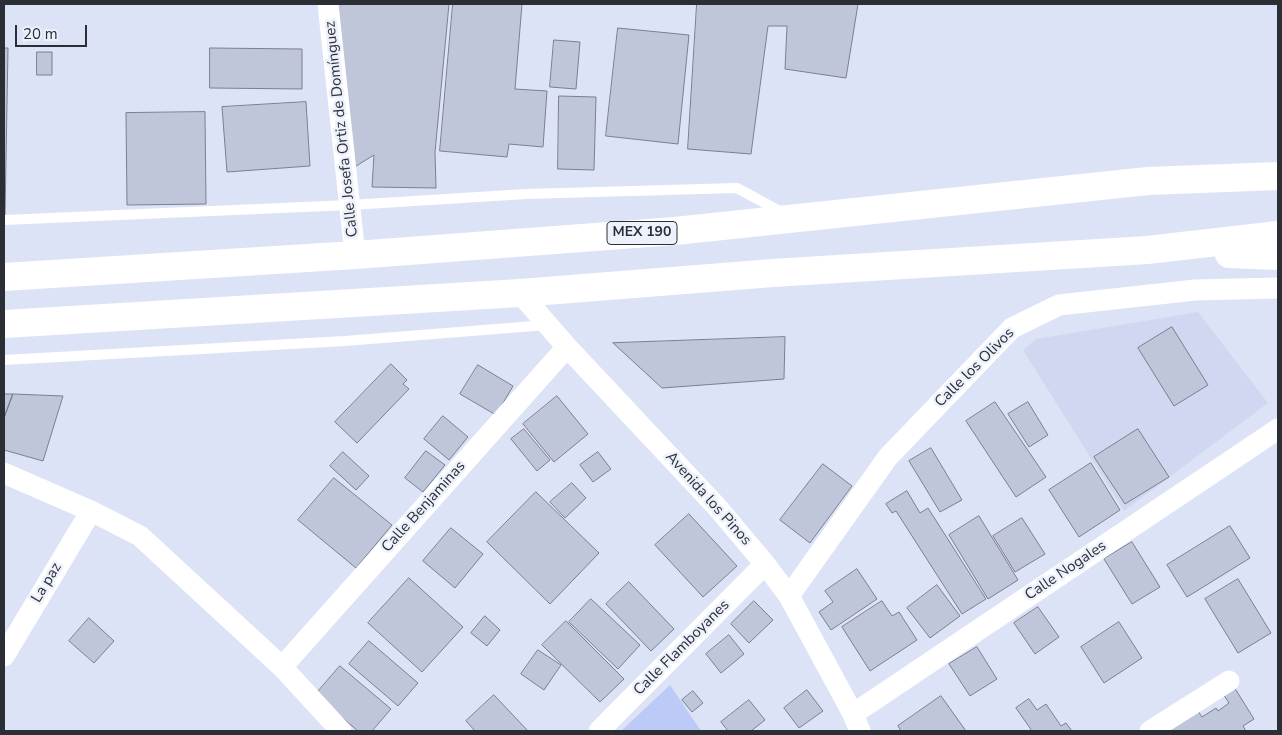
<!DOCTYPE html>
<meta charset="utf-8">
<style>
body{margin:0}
#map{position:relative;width:1282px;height:735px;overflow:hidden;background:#dde3f6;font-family:"Nunito Sans",sans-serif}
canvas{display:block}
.frame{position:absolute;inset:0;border:5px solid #2b2e35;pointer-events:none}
.scale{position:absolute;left:15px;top:25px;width:72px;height:22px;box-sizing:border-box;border:2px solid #2b2e35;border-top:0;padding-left:6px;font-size:15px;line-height:18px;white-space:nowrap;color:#2b2e35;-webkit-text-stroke:4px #edf1fc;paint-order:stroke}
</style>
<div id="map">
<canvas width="1282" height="735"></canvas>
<div class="frame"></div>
<div class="scale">20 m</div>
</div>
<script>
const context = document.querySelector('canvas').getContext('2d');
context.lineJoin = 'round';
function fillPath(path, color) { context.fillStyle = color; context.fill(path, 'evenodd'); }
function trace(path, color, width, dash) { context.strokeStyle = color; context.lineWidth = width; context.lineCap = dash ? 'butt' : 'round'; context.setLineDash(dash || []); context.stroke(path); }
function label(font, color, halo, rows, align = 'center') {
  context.font = font + ' "Nunito Sans",sans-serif'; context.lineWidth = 5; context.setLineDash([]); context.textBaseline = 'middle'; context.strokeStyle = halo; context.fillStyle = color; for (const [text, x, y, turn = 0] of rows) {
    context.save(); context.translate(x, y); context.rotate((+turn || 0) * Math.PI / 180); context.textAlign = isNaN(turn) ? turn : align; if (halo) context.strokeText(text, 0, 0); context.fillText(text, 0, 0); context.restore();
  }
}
const built = new Path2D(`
 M 1198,312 L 1268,403 L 1124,511 L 1023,350 L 1036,339 Z`);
const green = new Path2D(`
 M 670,685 L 701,731 L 621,731 Z`);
const building = new Path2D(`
 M 334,4 L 449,4 L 435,152 L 436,188 L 372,187 L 374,155 L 353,168 Z
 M 453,4 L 522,4 L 515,89 L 547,91 L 543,147 L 509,144 L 507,157 L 440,151 Z
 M 697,4 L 858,4 L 846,78 L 785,69 L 787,26 L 768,26 L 751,154 L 688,149 Z
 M 618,28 L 689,35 L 678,144 L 606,136 Z
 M 554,40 L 580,42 L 576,89 L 550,87 Z
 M 4,48 L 8,48 L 5,216 L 4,216 Z
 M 210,48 L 302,49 L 302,89 L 210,88 Z
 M 37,52 L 52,52 L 52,75 L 37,75 Z
 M 559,96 L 596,97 L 594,170 L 558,169 Z
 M 306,102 L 310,166 L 227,172 L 222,107 Z
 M 205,112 L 206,204 L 127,205 L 126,113 Z
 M 1172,327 L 1208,385 L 1174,406 L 1138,348 Z
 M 785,337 L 784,379 L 662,388 L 613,343 Z
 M 391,364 L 407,380 L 403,384 L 409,389 L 357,443 L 335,422 Z
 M 478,365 L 513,386 L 496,415 L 460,394 Z
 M 4,394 L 13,394 L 4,418 Z
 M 13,394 L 63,396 L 43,461 L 4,450 L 4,418 Z
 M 557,396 L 588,434 L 554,462 L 523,424 Z
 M 995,402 L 1046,477 L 1016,497 L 966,421 Z
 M 1028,402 L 1048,435 L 1029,447 L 1008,414 Z
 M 443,416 L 468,437 L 449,460 L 424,439 Z
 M 524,429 L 550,460 L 537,471 L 511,439 Z
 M 1138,429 L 1169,477 L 1125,504 L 1094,457 Z
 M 931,448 L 962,500 L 940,512 L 909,461 Z
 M 426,451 L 445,465 L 423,492 L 405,478 Z
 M 343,452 L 369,476 L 356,490 L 330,466 Z
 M 598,452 L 611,469 L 593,482 L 580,465 Z
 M 1091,463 L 1120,510 L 1079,537 L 1049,490 Z
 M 823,464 L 852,486 L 810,543 L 780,520 Z
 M 334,478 L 392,525 L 356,568 L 298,520 Z
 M 572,483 L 586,498 L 565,518 L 550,502 Z
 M 907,491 L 920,513 L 928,508 L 986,599 L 962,614 L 896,511 L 892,513 L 886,504 Z
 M 536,492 L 599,553 L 550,604 L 487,542 Z
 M 689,514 L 737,566 L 703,597 L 655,545 Z
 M 979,516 L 1018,580 L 988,599 L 949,535 Z
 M 1022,518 L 1045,554 L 1015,572 L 993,536 Z
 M 1230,526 L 1250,558 L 1187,597 L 1167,565 Z
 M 451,528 L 483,554 L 455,588 L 423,561 Z
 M 1132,542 L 1160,587 L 1132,604 L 1104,559 Z
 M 857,569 L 877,599 L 831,630 L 819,612 L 833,602 L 825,591 Z
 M 409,578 L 463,627 L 422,672 L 368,623 Z
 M 1238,579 L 1271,633 L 1238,653 L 1205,599 Z
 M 629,582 L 674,629 L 651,651 L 606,604 Z
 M 937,585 L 960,616 L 930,638 L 907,608 Z
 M 591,599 L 640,645 L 618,669 L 569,622 Z
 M 754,601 L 773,620 L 749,643 L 731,624 Z
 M 882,601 L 892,616 L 899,612 L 917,640 L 870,671 L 842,627 Z
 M 1038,607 L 1059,637 L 1035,654 L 1014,623 Z
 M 485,616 L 500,630 L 487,646 L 471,633 Z
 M 89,618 L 114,641 L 94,663 L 69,641 Z
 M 566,621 L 624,679 L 600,702 L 542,645 Z
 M 1119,622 L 1142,658 L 1104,683 L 1081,647 Z
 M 729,635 L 744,654 L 721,673 L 706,654 Z
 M 369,641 L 418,683 L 398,706 L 349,664 Z
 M 977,647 L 997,679 L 970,696 L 949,664 Z
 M 538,650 L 561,665 L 544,690 L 521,674 Z
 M 340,666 L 391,709 L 372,731 L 358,731 L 315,695 Z
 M 1234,687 L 1254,719 L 1243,726 L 1246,731 L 1171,731 L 1170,729 L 1198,711 L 1202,717 L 1216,708 L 1218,711 L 1229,703 L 1223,694 Z
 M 807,690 L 823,711 L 799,728 L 784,708 Z
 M 693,691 L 703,703 L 692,712 L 682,700 Z
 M 494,695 L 528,731 L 475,731 L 466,721 Z
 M 941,696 L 966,731 L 901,731 L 898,726 Z
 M 1029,699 L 1037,710 L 1046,704 L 1061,726 L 1066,723 L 1072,731 L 1032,731 L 1016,708 Z
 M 749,700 L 765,720 L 751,731 L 728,731 L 721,722 Z`);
const lane = new Path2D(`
 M 4,220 L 350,205 L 526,194 L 737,188 L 783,213
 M 4,360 L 345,341 L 547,325`);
const street = new Path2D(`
 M 328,4 L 355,255
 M 520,293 L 567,347 L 717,507 L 765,564 L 789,596 L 853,714 L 860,731
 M 4,473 L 91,511 L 140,536 L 282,667 L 341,731
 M 789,596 L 888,457 L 1012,328 L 1059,305 L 1195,290 L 1278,288
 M 4,656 L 91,511
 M 282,667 L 567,347
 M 853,714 L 1278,429
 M 599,731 L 765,564
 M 1150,731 L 1229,681`);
const primary = new Path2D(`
 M 1229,254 L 1278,256
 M 4,277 L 355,255 L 675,231 L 1148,181 L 1278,176
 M 4,324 L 520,293 L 773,273 L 1147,250 L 1278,235`);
const shields = [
 [642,233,70]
];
const shieldNames = [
 ["MEX 190",642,233]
];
const streetNames = [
 ["Calle Josefa Ortiz de Domínguez",342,129,-96],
 ["Calle los Olivos",975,368,-45],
 ["Avenida los Pinos",708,499,48],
 ["Calle Benjaminas",424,507,-48],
 ["Calle Nogales",1066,571,-34],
 ["La paz",47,583,-59],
 ["Calle Flamboyanes",682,648,-45]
];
fillPath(built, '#cfd7f1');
fillPath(green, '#bdcaf7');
fillPath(building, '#c0c6d9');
trace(building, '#7a7f90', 1);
trace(lane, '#fff', 10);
trace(street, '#fff', 21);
trace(primary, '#fff', 28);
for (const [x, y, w] of shields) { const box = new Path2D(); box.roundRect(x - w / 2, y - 11.5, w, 23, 4); context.fillStyle = '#edf1fc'; context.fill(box); trace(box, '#2b2e35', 1); }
label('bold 14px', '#2b2e35', null, shieldNames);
label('15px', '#2b2e35', '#edf1fc', streetNames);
</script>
